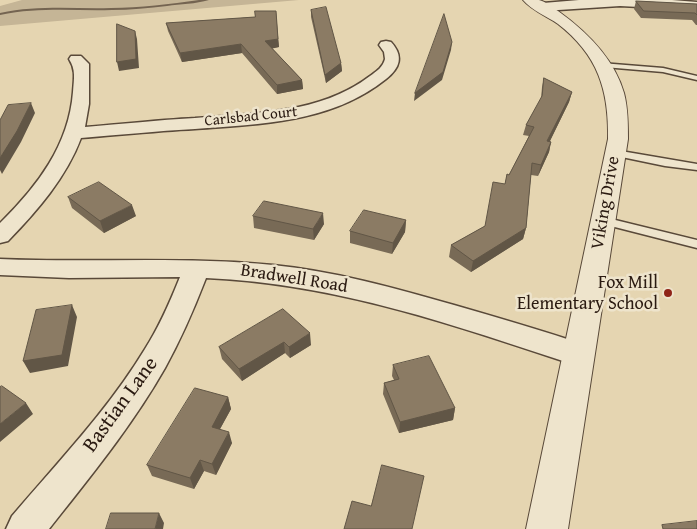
<!DOCTYPE html>
<style>
body{margin:0}
canvas{display:block;background:#e5d5b1}
</style>
<canvas width="697" height="529"></canvas>
<script>
const context = document.querySelector('canvas').getContext('2d');
context.lineJoin = 'round';
function fillPath(path, color) { context.fillStyle = color; context.fill(path, 'evenodd'); }
function trace(path, color, width, dash) { context.strokeStyle = color; context.lineWidth = width; context.lineCap = dash ? 'butt' : 'round'; context.setLineDash(dash || []); context.stroke(path); }
function label(font, color, halo, rows, align = 'center') {
  context.font = font + ' "Gentium Book Plus",serif'; context.lineWidth = 5; context.setLineDash([]); context.textBaseline = 'middle'; context.strokeStyle = halo; context.fillStyle = color; for (const [text, x, y, turn = 0] of rows) {
    context.save(); context.translate(x, y); context.rotate((+turn || 0) * Math.PI / 180); context.textAlign = isNaN(turn) ? turn : align; if (halo) context.strokeText(text, 0, 0); context.fillText(text, 0, 0); context.restore();
  }
}
const green = new Path2D(`
 M 22,0 L 299,0 L 0,26 L 0,6 Z`);
const stream = new Path2D(`
 M 199,0 L 209,0 C 196,4 180,4 167,6 C 149,8 130,10 112,10 C 73,11 39,7 0,15 L 0,13 C 38,5 73,9 111,8 C 140,8 170,4 199,0 Z`);
const service = new Path2D(`
 M 601,63 L 663,68 L 697,76 L 697,80 L 663,72 L 604,67 L 600,65 Z
 M 615,150 L 697,164 L 697,170 L 665,166 L 612,155 L 610,153 Z
 M 603,217 L 697,240 L 697,248 L 599,223 L 597,221 Z`);
const minor = new Path2D(`
 M 579,0 L 672,0 L 697,2 L 697,10 L 620,6 L 543,11 L 537,7 L 543,3 Z
 M 386,41 L 391,42 C 404,56 400,68 386,79 C 331,123 261,124 195,129 C 157,131 119,135 81,138 C 66,178 37,211 8,241 L 0,243 L 0,223 C 37,187 69,145 73,92 C 74,78 76,70 69,59 L 71,56 L 81,56 L 89,64 L 89,104 L 85,127 C 122,124 158,120 195,118 C 255,113 320,114 370,76 C 377,71 383,67 385,59 L 384,52 L 379,45 L 381,42 Z
 M 0,259 C 91,263 182,256 273,265 C 334,271 395,288 454,305 C 499,318 544,331 588,346 L 593,354 L 588,362 L 578,366 C 453,325 339,284 206,278 C 194,309 181,339 165,368 C 132,426 90,477 49,529 L 6,529 L 12,516 C 58,462 108,410 145,349 C 159,327 170,302 180,277 L 69,278 L 0,275 Z`);
const tertiary = new Path2D(`
 M 523,0 C 528,0 534,0 539,0 C 545,1 553,8 558,11 C 587,32 614,58 624,93 C 628,108 628,124 628,139 L 568,529 L 526,529 L 608,139 C 609,90 598,55 558,24 C 548,17 531,10 523,0 Z`);
const wall = new Path2D(`
 M 636,1 L 697,4 L 697,25 L 696,25 L 692,20 L 641,18 L 634,9 Z
 M 311,10 L 341,63 L 342,71 L 326,83 L 311,17 Z
 M 276,11 L 279,47 L 272,48 L 302,80 L 303,89 L 277,94 L 242,53 L 182,62 L 168,31 L 166,23 L 255,17 Z
 M 544,78 L 572,92 L 569,102 L 550,141 L 551,142 L 549,152 L 538,176 L 531,175 L 526,228 L 523,239 L 471,272 L 449,257 L 451,245 L 485,226 L 505,184 L 507,174 L 509,175 L 529,136 L 523,135 L 526,125 L 541,99 L 542,87 Z
 M 68,197 L 136,216 L 104,233 L 72,208 Z
 M 253,216 L 324,224 L 314,240 L 254,228 Z
 M 406,220 L 405,232 L 392,254 L 350,243 L 350,231 Z
 M 283,309 L 311,345 L 290,358 L 285,353 L 242,381 L 222,359 L 219,347 Z
 M 393,365 L 455,408 L 453,420 L 399,433 L 383,394 L 384,383 L 394,380 L 392,376 Z
 M 228,397 L 231,409 L 220,429 L 232,443 L 216,475 L 204,471 L 194,489 L 152,476 L 147,465 Z`);
const shadedWall = new Path2D(`
 M 135,31 L 137,39 L 139,68 L 119,71 L 117,62 Z
 M 278,39 L 279,47 L 266,50 L 265,41 Z
 M 452,42 L 451,50 L 442,80 L 414,101 L 415,93 Z
 M 241,44 L 242,53 L 182,62 L 180,53 Z
 M 341,63 L 342,71 L 326,83 L 325,75 Z
 M 302,80 L 303,89 L 277,94 L 277,85 Z
 M 572,92 L 569,102 L 545,151 L 547,141 Z
 M 31,103 L 35,113 L 21,142 L 2,174 L 0,170 L 0,158 Z
 M 551,142 L 549,152 L 538,176 L 541,165 Z
 M 132,205 L 136,216 L 104,233 L 100,221 Z
 M 323,213 L 324,224 L 314,240 L 313,229 Z
 M 406,220 L 405,232 L 392,254 L 393,243 Z
 M 526,228 L 523,239 L 471,272 L 473,261 Z
 M 72,305 L 77,317 L 68,366 L 30,373 L 23,361 Z
 M 310,333 L 311,345 L 290,358 L 289,347 Z
 M 284,342 L 285,353 L 242,381 L 239,369 Z
 M 228,397 L 231,409 L 215,438 L 212,427 Z
 M 26,403 L 33,414 L 0,442 L 0,424 Z
 M 455,408 L 453,420 L 399,433 L 400,422 Z
 M 229,432 L 232,443 L 216,475 L 212,464 Z
 M 200,460 L 204,471 L 194,489 L 190,478 Z
 M 159,513 L 164,523 L 163,529 L 155,529 Z`);
const building = new Path2D(`
 M 636,1 L 697,4 L 697,15 L 695,13 L 644,11 Z
 M 326,7 L 341,63 L 325,75 L 311,10 Z
 M 255,11 L 276,11 L 278,39 L 265,41 L 302,80 L 277,85 L 241,44 L 180,53 L 166,23 L 255,17 Z
 M 444,14 L 452,42 L 443,72 L 415,93 Z
 M 117,24 L 135,31 L 136,59 L 117,62 Z
 M 544,78 L 572,92 L 547,141 L 551,142 L 541,165 L 532,163 L 526,228 L 473,261 L 451,245 L 485,226 L 493,182 L 505,184 L 507,174 L 509,175 L 534,127 L 526,125 L 542,96 Z
 M 31,103 L 17,131 L 0,158 L 0,120 L 8,105 Z
 M 99,182 L 132,205 L 100,221 L 68,197 Z
 M 264,201 L 323,213 L 313,229 L 253,216 Z
 M 364,210 L 406,220 L 393,243 L 350,231 Z
 M 72,305 L 62,355 L 23,361 L 36,310 Z
 M 283,309 L 310,333 L 289,347 L 284,342 L 239,369 L 219,347 Z
 M 429,356 L 455,408 L 400,422 L 384,383 L 399,379 L 393,365 Z
 M 2,386 L 26,403 L 0,424 L 0,387 Z
 M 195,388 L 228,397 L 212,427 L 229,432 L 212,464 L 200,460 L 190,478 L 147,465 Z
 M 382,465 L 424,476 L 412,529 L 344,529 L 352,501 L 371,506 Z
 M 111,513 L 159,513 L 155,529 L 106,529 Z
 M 697,521 L 697,529 L 663,529 L 662,525 Z`);
const markers = [
 [668,293,5,"#8f2418"]
];
const farStreetnames = [
 ["Carlsbad Court",251,117,-6]
];
const streetNames = [
 ["Viking Drive",606,203,-80],
 ["Bradwell Road",294,279,9]
];
const poiNames = [
 ["Fox Mill",658,283],
 ["Elementary School",658,304]
];
const nearStreetnames = [
 ["Bastian Lane",121,405,-54]
];
fillPath(green, '#c5b596');
fillPath(stream, '#746451');
trace(service, '#594939', 3);
trace(minor, '#594939', 3);
trace(tertiary, '#594939', 2);
fillPath(service, '#eee4cc');
fillPath(minor, '#eee4cc');
fillPath(tertiary, '#eee4cc');
fillPath(wall, '#786a56');
fillPath(shadedWall, '#615646');
fillPath(building, '#8b7b64');
trace(building, '#615646', 1);
for (const [x, y, r, color] of markers) { const dot = new Path2D(); dot.arc(x, y, r, 0, 2 * Math.PI); context.fillStyle = color; context.fill(dot); trace(dot, '#eee4cc', 2); }
label('15px', '#2a1a11', '#eee4cc', farStreetnames);
label('18px', '#2a1a11', '#eee4cc', streetNames);
label('18px', '#2a1a11', '#eee4cc', poiNames, 'right');
label('21px', '#2a1a11', '#eee4cc', nearStreetnames);
</script>
